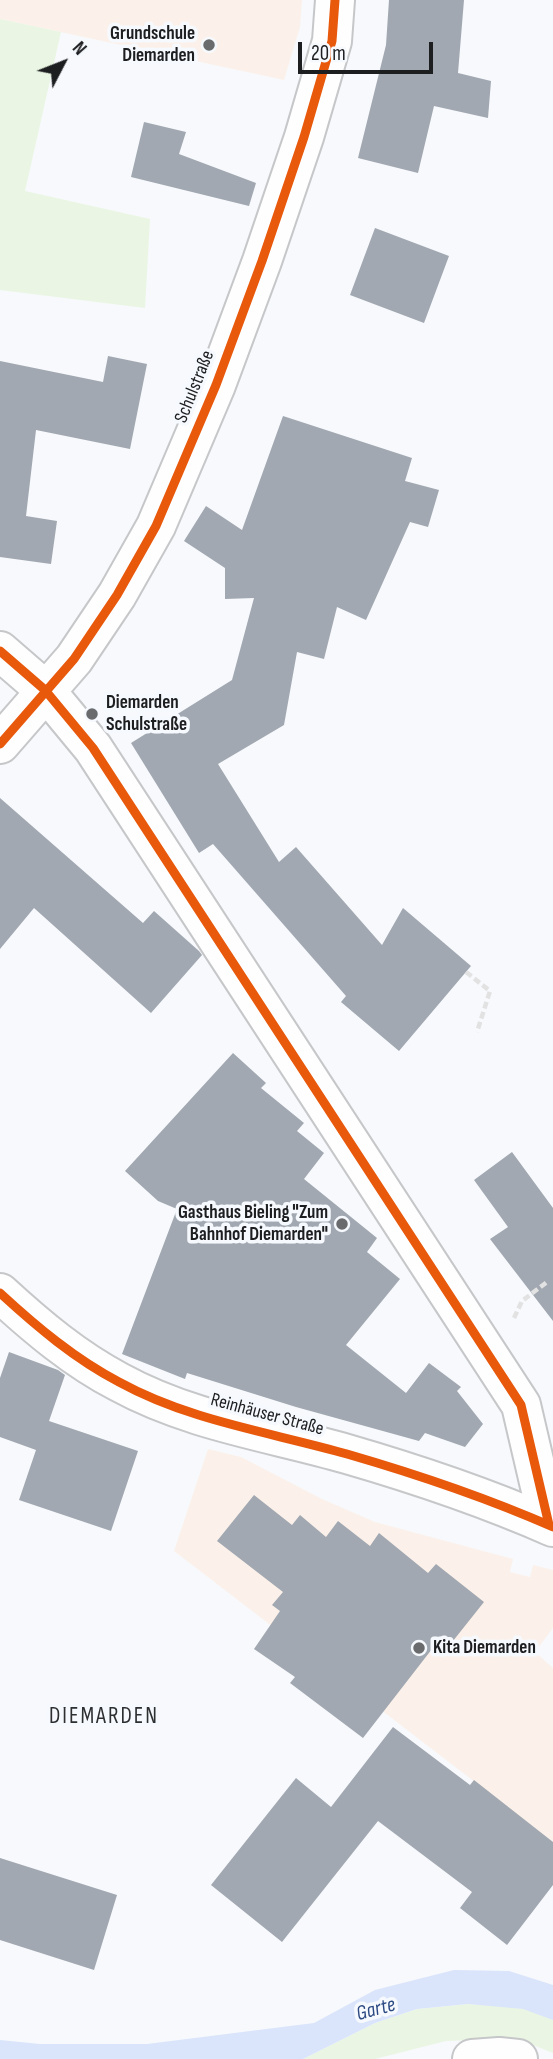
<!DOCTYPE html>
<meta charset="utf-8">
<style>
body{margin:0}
#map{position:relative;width:553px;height:2059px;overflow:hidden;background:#f7f9fc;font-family:"Sofia Sans Condensed",sans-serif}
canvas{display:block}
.north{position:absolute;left:28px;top:28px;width:70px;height:70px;-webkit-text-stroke:5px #f6f9fd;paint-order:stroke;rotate:48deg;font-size:19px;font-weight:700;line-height:28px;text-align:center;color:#1d1e20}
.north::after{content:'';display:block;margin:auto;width:24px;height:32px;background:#1d1e20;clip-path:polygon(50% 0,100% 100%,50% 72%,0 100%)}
.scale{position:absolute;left:298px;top:42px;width:135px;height:32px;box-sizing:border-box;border:4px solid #1d1e20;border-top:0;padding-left:9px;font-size:21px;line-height:24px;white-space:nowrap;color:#1d1e20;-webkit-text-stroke:5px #f6f9fd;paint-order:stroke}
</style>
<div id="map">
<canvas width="553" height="2059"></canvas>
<div class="north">N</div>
<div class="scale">20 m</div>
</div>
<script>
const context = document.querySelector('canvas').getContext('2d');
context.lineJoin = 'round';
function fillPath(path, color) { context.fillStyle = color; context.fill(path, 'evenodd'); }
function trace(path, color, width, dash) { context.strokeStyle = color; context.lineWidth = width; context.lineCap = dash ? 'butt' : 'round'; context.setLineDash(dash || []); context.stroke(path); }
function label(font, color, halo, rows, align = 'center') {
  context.font = font + ' "Sofia Sans Condensed",sans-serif'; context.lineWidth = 7; context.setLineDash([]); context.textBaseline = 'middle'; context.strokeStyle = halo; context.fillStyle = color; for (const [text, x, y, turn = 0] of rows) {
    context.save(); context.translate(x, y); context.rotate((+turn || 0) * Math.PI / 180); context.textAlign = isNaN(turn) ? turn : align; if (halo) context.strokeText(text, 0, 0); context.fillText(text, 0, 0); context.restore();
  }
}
const education = new Path2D(`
 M 0,0 L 302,0 L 300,27 L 284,80 L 0,19 Z
 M 208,1449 L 241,1457 L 322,1499 L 375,1522 L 513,1559 L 510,1572 L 530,1577 L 533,1565 L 553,1570 L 553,1628 L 535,1652 L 553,1668 L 553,1842 L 174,1551 Z`);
const green = new Path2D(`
 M 0,19 L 61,32 L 25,191 L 150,219 L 145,308 L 0,290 Z
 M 468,2004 C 495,2006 529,2005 553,2020 L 553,2053 L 533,2045 L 496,2039 L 446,2041 L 375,2059 L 303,2059 L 375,2023 L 417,2009 Z`);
const water = new Path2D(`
 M 454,1970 L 509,1971 L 553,1985 L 553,2020 L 523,2009 L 468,2004 L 417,2009 L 375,2023 L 303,2059 L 0,2059 L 0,2040 L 40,2044 L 147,2044 L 314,2023 L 375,1990 Z`);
const building = new Path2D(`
 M 389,0 L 464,0 L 458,73 L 491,81 L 488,118 L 434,106 L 418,173 L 358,158 L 386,45 Z
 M 144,122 L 186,132 L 179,154 L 256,183 L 249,206 L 131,177 Z
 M 375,228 L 449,256 L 424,323 L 350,295 Z
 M 108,356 L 147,364 L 130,449 L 36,430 L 26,516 L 57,521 L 51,564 L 0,557 L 0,361 L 103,382 Z
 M 283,416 L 412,458 L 405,481 L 439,490 L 428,527 L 410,522 L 366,620 L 337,607 L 324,659 L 297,652 L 284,725 L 218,764 L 279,862 L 296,847 L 382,945 L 403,908 L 471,966 L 399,1051 L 341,1002 L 346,996 L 213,844 L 199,853 L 131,743 L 232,680 L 254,598 L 225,599 L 225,568 L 184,541 L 206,506 L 242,530 Z
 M 0,798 L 143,923 L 154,911 L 199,951 L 202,955 L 151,1013 L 34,908 L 0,949 Z
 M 233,1053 L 266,1083 L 261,1088 L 304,1123 L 297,1131 L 324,1153 L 304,1179 L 377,1238 L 367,1252 L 400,1279 L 346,1345 L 406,1393 L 429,1363 L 461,1387 L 457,1391 L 483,1424 L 465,1447 L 425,1433 L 419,1441 L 296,1407 L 187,1373 L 185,1379 L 122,1354 L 177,1209 L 158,1201 L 125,1171 Z
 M 512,1152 L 553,1208 L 553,1321 L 490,1239 L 508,1227 L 474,1180 Z
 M 9,1352 L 58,1370 L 65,1375 L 49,1421 L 138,1451 L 111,1531 L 19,1500 L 36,1450 L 0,1437 L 0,1378 Z
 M 254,1495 L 292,1525 L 300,1515 L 326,1537 L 338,1521 L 370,1546 L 379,1533 L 428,1573 L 436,1564 L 484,1602 L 441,1656 L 432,1649 L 363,1738 L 290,1683 L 295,1677 L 254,1649 L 280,1611 L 272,1605 L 283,1592 L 217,1541 Z
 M 393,1727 L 470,1785 L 474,1780 L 553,1842 L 553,1885 L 507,1945 L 460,1908 L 472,1892 L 378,1821 L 282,1942 L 211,1885 L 296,1778 L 331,1807 Z
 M 0,1858 L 117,1895 L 94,1970 L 0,1940 Z`);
const path = new Path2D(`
 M 466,972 L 490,991 L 477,1032
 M 514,1318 L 522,1301 L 547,1282`);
const minor = new Path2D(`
 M 0,651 L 45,690 L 93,748 L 521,1405 L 549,1525
 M 0,744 L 74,659 L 117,595 L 156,526 L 216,385 L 262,261 L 304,137 L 332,41 L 335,0
 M 472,2059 L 499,2057 L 518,2059`);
const tertiary = new Path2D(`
 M 0,1293 C 37,1327 75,1359 119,1382 C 190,1421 270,1432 347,1454 C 416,1474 487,1498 553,1527`);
const cycleway = new Path2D(`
 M 0,651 L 45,690 L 93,748 L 521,1405 L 549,1525
 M 0,744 L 74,659 L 117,595 L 156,526 L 216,385 L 262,261 L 304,137 L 332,41 L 335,0
 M 0,1293 C 37,1327 75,1359 119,1382 C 190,1421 270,1432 347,1454 C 416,1474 487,1498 553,1527`);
const markers = [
 [209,45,7,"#696b6d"],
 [92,714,7,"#696b6d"],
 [342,1224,7,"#696b6d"],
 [419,1648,7,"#696b6d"]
];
const poiNames = [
 ["Grundschule",195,34],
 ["Diemarden",195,56],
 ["Diemarden",106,703,"left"],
 ["Schulstraße",106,725,"left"],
 ["Gasthaus Bieling \"Zum",328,1213],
 ["Bahnhof Diemarden\"",328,1235],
 ["Kita Diemarden",433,1648,"left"]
];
const streetNames = [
 ["Schulstraße",195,387,-68],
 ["Reinhäuser Straße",267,1415,15]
];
const waterNames = [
 ["Garte",376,2010,-15]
];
const quarterNames = [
 ["DIEMARDEN",104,1717]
];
fillPath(education, '#fbf1ea');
fillPath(green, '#eaf6e3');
fillPath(water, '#dae5fb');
fillPath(building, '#a1a8b1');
trace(minor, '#c6c7c9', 42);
trace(tertiary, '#c6c7c9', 42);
trace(path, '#e2e2e2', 4.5, [7, 3.5]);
trace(minor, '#fefeff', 38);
trace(tertiary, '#fefeff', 38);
trace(cycleway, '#e8590c', 9);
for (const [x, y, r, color] of markers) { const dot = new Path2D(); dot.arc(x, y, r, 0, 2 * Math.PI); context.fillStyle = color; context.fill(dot); trace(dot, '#f6f9fd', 2.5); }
label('bold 19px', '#1d1e20', '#f6f9fd', poiNames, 'right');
label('19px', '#1d1e20', '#f6f9fd', streetNames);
label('italic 21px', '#2b4982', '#f6f9fd', waterNames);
context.letterSpacing = '2px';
label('23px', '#2d2f31', '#f6f9fd', quarterNames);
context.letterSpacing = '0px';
</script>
